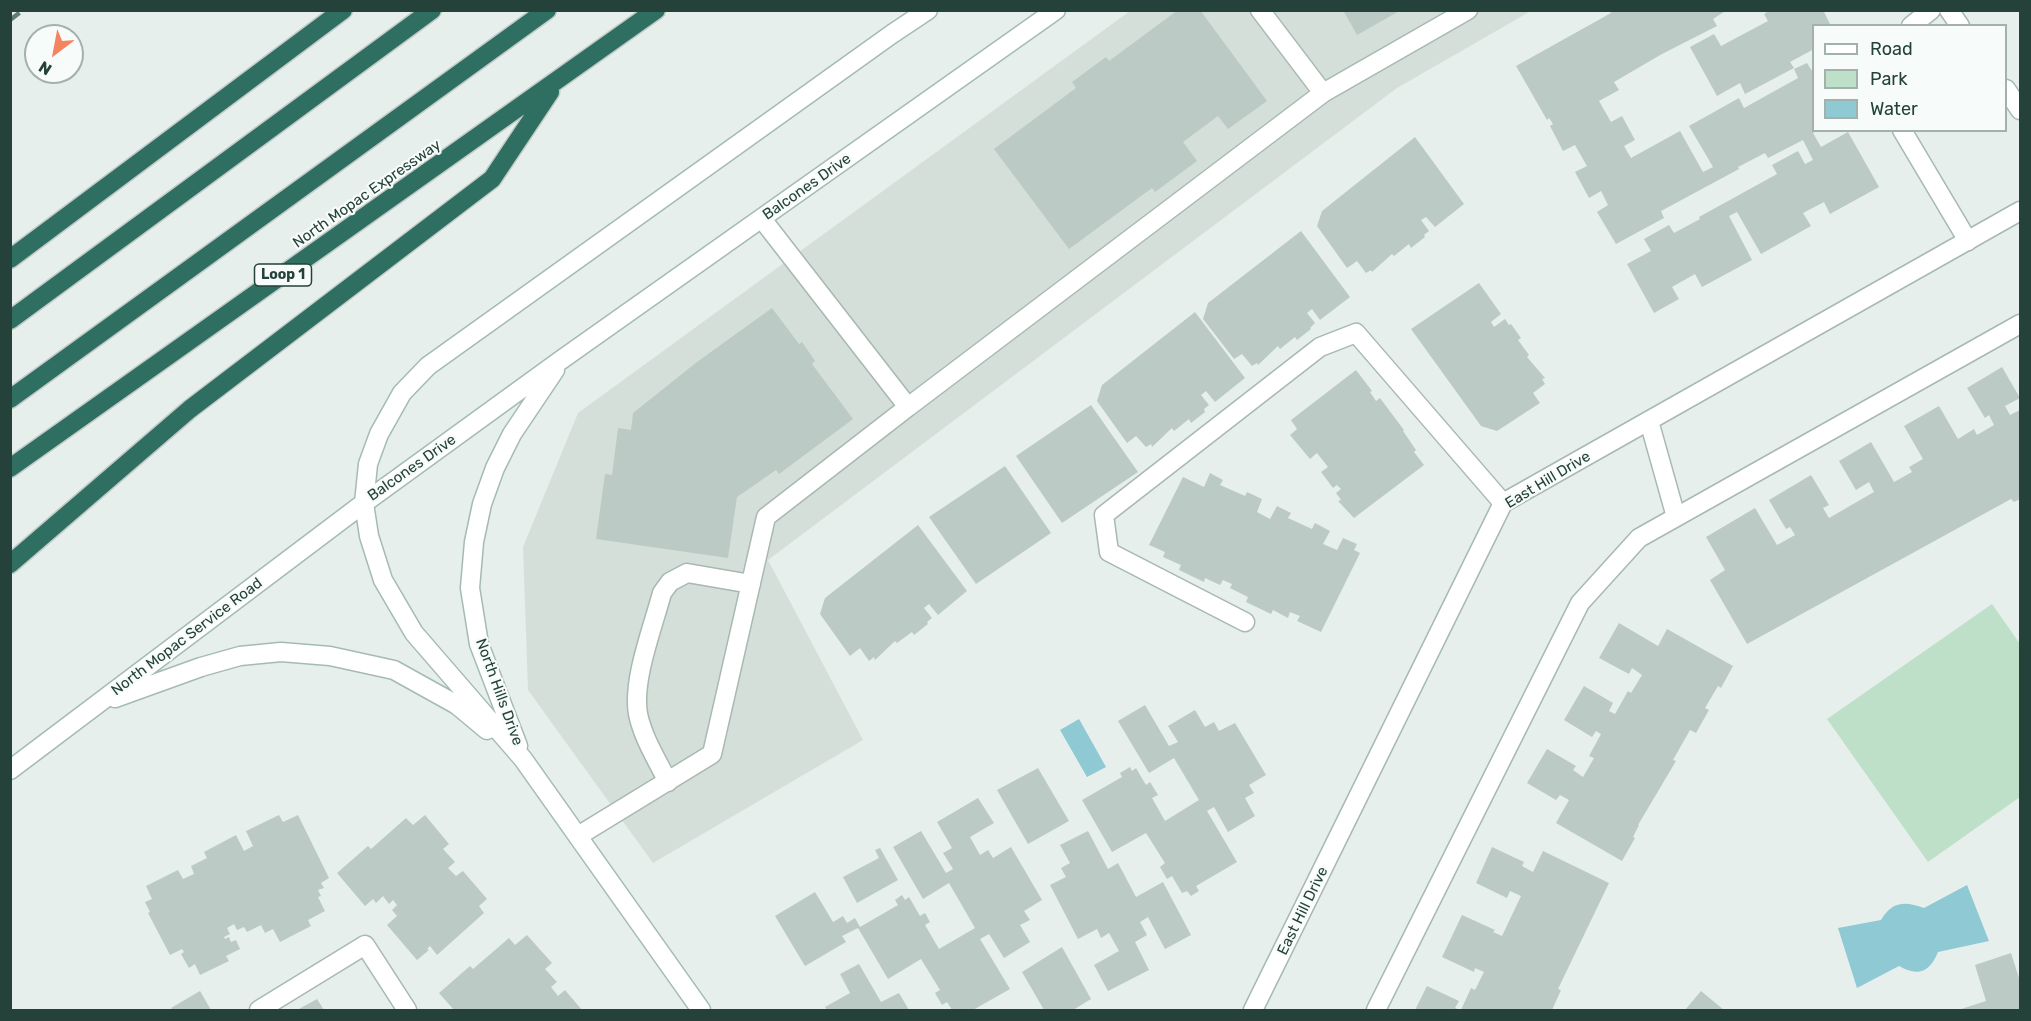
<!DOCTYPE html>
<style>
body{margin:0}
#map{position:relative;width:2031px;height:1021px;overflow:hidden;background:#e6efeb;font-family:Rubik,sans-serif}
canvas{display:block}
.frame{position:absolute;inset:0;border:12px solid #24423a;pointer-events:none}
.legend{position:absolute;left:1812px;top:24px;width:195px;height:108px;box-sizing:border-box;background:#f7fbf9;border:2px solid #a3b1ad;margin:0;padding:8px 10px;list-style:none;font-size:18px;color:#24423a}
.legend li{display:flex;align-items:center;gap:12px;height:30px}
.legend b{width:30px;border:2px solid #a3b1ad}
.north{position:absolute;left:24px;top:24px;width:60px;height:60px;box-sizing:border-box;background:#f7fbf9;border:2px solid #a3b1ad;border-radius:50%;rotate:212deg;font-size:16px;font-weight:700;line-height:24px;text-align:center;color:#24423a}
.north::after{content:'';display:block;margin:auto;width:21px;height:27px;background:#f4845f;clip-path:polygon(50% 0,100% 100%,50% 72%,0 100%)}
</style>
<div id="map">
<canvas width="2031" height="1021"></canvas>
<div class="frame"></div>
<ul class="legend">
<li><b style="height:8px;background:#fff"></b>Road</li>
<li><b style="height:16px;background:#bfe0c8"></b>Park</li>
<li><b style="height:16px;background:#8ec9d4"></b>Water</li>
</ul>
<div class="north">N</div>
</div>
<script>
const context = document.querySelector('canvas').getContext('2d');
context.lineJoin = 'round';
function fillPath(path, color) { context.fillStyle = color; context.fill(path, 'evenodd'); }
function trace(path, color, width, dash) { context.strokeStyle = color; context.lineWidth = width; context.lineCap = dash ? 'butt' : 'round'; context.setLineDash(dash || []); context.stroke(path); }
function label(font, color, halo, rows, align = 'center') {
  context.font = font + ' Rubik,sans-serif'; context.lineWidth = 4.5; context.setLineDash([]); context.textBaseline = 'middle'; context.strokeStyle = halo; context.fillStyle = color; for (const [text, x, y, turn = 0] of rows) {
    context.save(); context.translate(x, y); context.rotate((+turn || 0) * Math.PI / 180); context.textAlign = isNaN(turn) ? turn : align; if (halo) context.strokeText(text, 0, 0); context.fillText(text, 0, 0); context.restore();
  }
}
const built = new Path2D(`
 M 1130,11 L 1531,11 L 1397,88 L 768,560 L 863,740 L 653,863 L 528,690 L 523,547 L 578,413 Z`);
const green = new Path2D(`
 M 1992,604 L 2020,644 L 2020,797 L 1928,862 L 1827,719 Z`);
const water = new Path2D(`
 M 1079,719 L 1106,767 L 1087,777 L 1060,730 Z
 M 1967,885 L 1989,941 L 1938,952 C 1930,972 1918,977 1899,966 L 1857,988 L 1838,928 L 1881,920 C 1892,901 1905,901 1924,908 Z`);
const building = new Path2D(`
 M 1178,10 L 1200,10 L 1267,101 L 1228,129 L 1218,116 L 1183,142 L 1197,161 L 1155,192 L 1152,188 L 1069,249 L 994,149 L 1076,88 L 1072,82 L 1106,57 L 1109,61 Z
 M 1343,10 L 1401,10 L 1357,35 Z
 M 1609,10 L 1727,10 L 1713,19 L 1717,26 L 1662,54 L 1614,82 L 1619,90 L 1599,101 L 1611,122 L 1622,116 L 1635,140 L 1624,146 L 1631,158 L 1680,131 L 1703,172 L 1713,167 L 1689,126 L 1739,98 L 1744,108 L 1798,78 L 1794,69 L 1807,63 L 1814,74 L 1814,130 L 1818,130 L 1813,133 L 1821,147 L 1848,132 L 1879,187 L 1830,214 L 1824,202 L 1803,213 L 1811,226 L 1761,254 L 1737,212 L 1729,216 L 1752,260 L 1702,287 L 1695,274 L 1672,287 L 1679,299 L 1654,313 L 1627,264 L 1651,251 L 1644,239 L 1669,225 L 1674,233 L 1700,219 L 1699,217 L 1777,174 L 1772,165 L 1798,151 L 1805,164 L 1813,160 L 1803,140 L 1768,158 L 1765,153 L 1738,167 L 1739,169 L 1661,211 L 1664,218 L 1616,244 L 1597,212 L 1608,205 L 1601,191 L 1589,198 L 1575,172 L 1587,166 L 1575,145 L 1563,151 L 1550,126 L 1553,124 L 1549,118 L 1547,120 L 1516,66 L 1611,13 Z
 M 1770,10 L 1823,10 L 1831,26 L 1814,26 L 1814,49 L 1790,62 L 1794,68 L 1745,94 L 1740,83 L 1717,96 L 1690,47 L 1714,34 L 1721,46 L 1768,21 L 1764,14 Z
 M 1415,137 L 1464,204 L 1435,227 L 1426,217 L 1421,220 L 1429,231 L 1424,235 L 1425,237 L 1411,248 L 1409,244 L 1394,256 L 1392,254 L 1372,272 L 1371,270 L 1366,273 L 1357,261 L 1347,268 L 1317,226 L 1322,211 Z
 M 1301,231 L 1350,297 L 1320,320 L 1312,309 L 1307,313 L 1315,323 L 1310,328 L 1311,329 L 1297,340 L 1295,337 L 1280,349 L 1278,346 L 1258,365 L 1257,363 L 1252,366 L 1242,354 L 1234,359 L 1203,319 L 1208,303 Z
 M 1479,283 L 1501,314 L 1491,322 L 1494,327 L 1505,319 L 1509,325 L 1511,324 L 1521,338 L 1518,340 L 1529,355 L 1527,357 L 1545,378 L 1542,379 L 1545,384 L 1533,393 L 1540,403 L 1497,431 L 1481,426 L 1411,329 Z
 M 772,308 L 799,344 L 802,342 L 815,361 L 812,364 L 853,419 L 779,474 L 776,470 L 737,497 L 728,558 L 596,539 L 605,474 L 612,475 L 618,428 L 631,430 L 633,413 L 697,362 Z
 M 1195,312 L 1245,378 L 1215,402 L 1206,391 L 1201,395 L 1209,405 L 1204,409 L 1205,412 L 1191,423 L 1189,419 L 1174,431 L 1172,428 L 1152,447 L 1151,444 L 1146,447 L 1136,436 L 1127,443 L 1097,401 L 1102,385 Z
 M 2002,367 L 2020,398 L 2005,406 L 2010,415 L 2020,410 L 2020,499 L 2014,502 L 2011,499 L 1747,644 L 1710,580 L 1725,570 L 1706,537 L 1755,508 L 1777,545 L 1795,535 L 1790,527 L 1786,529 L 1769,500 L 1811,475 L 1829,505 L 1823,508 L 1829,518 L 1874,492 L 1869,482 L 1856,490 L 1839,461 L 1871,442 L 1894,482 L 1912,472 L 1909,467 L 1923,459 L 1904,426 L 1939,406 L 1958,439 L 1974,429 L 1977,435 L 1994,425 L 1989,415 L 1985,418 L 1967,388 Z
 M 1356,370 L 1372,391 L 1370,392 L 1376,401 L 1380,398 L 1404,430 L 1403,431 L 1416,450 L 1414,452 L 1424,465 L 1354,518 L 1338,501 L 1341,500 L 1336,493 L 1341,489 L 1337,485 L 1333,488 L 1321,472 L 1328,467 L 1317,453 L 1310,459 L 1290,435 L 1297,429 L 1291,420 Z
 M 1091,405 L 1138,472 L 1062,523 L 1016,456 Z
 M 1005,466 L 1051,533 L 976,584 L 929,517 Z
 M 1210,473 L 1223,480 L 1220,485 L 1245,496 L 1247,492 L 1262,499 L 1257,512 L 1270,519 L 1277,506 L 1291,513 L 1288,518 L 1312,529 L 1315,523 L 1330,531 L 1323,544 L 1337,550 L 1343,538 L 1357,544 L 1354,550 L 1360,553 L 1321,632 L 1297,621 L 1300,616 L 1290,612 L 1288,618 L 1273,610 L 1271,614 L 1246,602 L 1248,597 L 1230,588 L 1232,584 L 1223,580 L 1220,585 L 1205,578 L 1204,582 L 1179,570 L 1181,565 L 1163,557 L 1165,552 L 1149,545 L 1183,477 L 1204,487 Z
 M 918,525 L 967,591 L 938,615 L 929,604 L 924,608 L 932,618 L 927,622 L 928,624 L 914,635 L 912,632 L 897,643 L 895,641 L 875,660 L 874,657 L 869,661 L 860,648 L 850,656 L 820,614 L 825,598 Z
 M 1619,623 L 1658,646 L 1667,629 L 1733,666 L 1721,688 L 1718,686 L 1705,708 L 1709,710 L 1696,733 L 1690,730 L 1673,760 L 1676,761 L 1638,825 L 1639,825 L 1633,837 L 1635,838 L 1622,861 L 1556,823 L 1569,800 L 1560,795 L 1556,800 L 1527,783 L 1547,749 L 1576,766 L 1573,770 L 1583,777 L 1594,758 L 1589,756 L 1601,734 L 1596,731 L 1592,737 L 1564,720 L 1584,686 L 1613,703 L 1609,711 L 1615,714 L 1628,691 L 1631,693 L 1642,675 L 1632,668 L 1629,674 L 1599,658 Z
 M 1145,705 L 1169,746 L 1178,742 L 1168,726 L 1195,710 L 1205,727 L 1214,722 L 1219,731 L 1235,723 L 1266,775 L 1249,785 L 1254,793 L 1245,798 L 1255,816 L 1228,832 L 1214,807 L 1207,811 L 1237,862 L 1196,886 L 1199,891 L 1191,896 L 1187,891 L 1182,893 L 1172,876 L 1167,879 L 1160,867 L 1165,863 L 1146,833 L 1112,852 L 1082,800 L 1122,777 L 1120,773 L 1130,767 L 1132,771 L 1136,768 L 1146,785 L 1150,782 L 1158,795 L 1152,798 L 1165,821 L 1199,800 L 1174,758 L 1149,773 L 1118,721 Z
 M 1038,768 L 1069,821 L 1028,844 L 997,790 Z
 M 978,798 L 994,823 L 970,837 L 980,855 L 988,850 L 993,858 L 1011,847 L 1042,900 L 1024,911 L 1030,920 L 1020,925 L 1030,942 L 1004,958 L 989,934 L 980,939 L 1010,989 L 973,1010 L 952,1010 L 947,1002 L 942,1005 L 935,993 L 940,990 L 921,959 L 888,979 L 858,928 L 842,936 L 846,942 L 805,966 L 775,916 L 815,892 L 833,922 L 843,916 L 847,923 L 855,918 L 860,927 L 898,905 L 895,900 L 902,895 L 905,900 L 909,897 L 920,916 L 925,913 L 930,922 L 925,925 L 939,949 L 975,928 L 949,883 L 923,899 L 893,847 L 921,831 L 946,873 L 953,869 L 943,853 L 952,848 L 937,822 Z
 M 279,815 L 283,822 L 298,815 L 329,878 L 321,883 L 324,888 L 318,890 L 321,896 L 318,897 L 325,911 L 308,920 L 311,926 L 280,942 L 273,929 L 265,933 L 261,925 L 247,932 L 244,927 L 237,930 L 234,924 L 227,928 L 230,934 L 224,937 L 225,939 L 229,937 L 231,942 L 236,940 L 240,949 L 226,956 L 229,961 L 200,975 L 195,964 L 189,968 L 181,954 L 184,952 L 182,949 L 170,955 L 148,913 L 150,912 L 145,902 L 152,899 L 146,886 L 178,870 L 183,879 L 194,874 L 191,866 L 207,858 L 204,852 L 236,835 L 244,851 L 253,846 L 246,831 Z
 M 425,815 L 449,844 L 443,849 L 455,862 L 448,868 L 456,876 L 463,871 L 487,899 L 479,906 L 484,913 L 437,955 L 430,946 L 427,949 L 429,950 L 417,960 L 387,925 L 397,916 L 392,910 L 397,905 L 393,900 L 389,904 L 383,896 L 376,903 L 373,899 L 365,906 L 337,873 L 368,846 L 371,849 L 406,818 L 413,825 Z
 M 1088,831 L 1108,869 L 1118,863 L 1136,897 L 1163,882 L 1191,935 L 1165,949 L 1148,917 L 1140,922 L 1147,935 L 1135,942 L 1149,970 L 1108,991 L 1094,965 L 1119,951 L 1109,933 L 1101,938 L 1097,929 L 1078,939 L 1050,885 L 1066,877 L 1061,868 L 1070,863 L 1060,845 Z
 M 1492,847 L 1524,862 L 1522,866 L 1533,872 L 1543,851 L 1609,883 L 1558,989 L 1561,990 L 1552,1010 L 1461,1010 L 1471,988 L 1475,990 L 1484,972 L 1475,968 L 1474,972 L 1442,957 L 1462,915 L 1495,930 L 1493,932 L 1502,936 L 1521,896 L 1510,891 L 1507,898 L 1476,883 Z
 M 880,848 L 898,880 L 857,903 L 843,877 L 879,858 L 875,850 Z
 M 527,935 L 552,963 L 545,969 L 557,982 L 551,987 L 558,996 L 565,990 L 582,1010 L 454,1010 L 439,993 L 470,966 L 473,969 L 509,938 L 515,945 Z
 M 1062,947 L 1091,999 L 1073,1010 L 1044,1010 L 1022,972 Z
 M 2011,953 L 2020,981 L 2020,1010 L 1958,1010 L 1986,1001 L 1975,965 Z
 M 859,964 L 881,1002 L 899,993 L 909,1010 L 827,1010 L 825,1007 L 850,993 L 840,974 Z
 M 1427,986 L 1459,1001 L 1455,1008 L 1460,1010 L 1415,1010 Z
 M 200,991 L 211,1010 L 173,1010 L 171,1008 Z
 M 1701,991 L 1724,1010 L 1685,1010 Z
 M 317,999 L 324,1010 L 297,1010 Z`);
const lane = new Path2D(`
 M 1911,26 L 1931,10
 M 1323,93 L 1468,10
 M 1902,130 L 1968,241
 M 762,219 L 908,407 L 1323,93 L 1260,10
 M 1649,421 L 1676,517
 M 1245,622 L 1109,552 L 1104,515 L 1320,347 L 1356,333 L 1503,503
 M 668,782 C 657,760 643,738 638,714 C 632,680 653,627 662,593 L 670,582 L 687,573 L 751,584
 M 578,836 L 712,754 L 766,517 L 908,407
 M 259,1010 L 365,945 L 407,1010
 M 1376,1010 L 1580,603 L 1639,538 L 2020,324`);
const street = new Path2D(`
 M 1949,10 L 1960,26
 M 2006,89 L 2020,110
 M 1253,1010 L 1503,503 L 2020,211`);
const secondary = new Path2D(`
 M 115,698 L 201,667 L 240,656 L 281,652 L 330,656 L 394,670 L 457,705 L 487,730
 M 518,746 L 479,644 L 470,588 L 474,542 L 482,504 L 495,468 L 512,434 L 555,370
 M 10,770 L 364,503 L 561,360 L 1056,10
 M 701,1010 L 523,759 L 414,633 L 383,580 L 369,536 L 364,503 L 368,464 L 379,434 L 402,393 L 428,366 L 892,34 L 928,10`);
const highway = new Path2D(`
 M 10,259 L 343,10
 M 10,320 L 432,10
 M 10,399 L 547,10
 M 10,468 L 656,10
 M 10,564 L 190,409 L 492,179 L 550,92`);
const rail = new Path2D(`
 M 10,20 L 23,10`);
const shields = [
 [283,275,57]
];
const shieldNames = [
 ["Loop 1",283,275]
];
const streetNames = [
 ["Balcones Drive",807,187,-35],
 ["North Mopac Expressway",367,194,-35],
 ["Balcones Drive",412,468,-35],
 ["East Hill Drive",1548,480,-31],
 ["North Mopac Service Road",187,637,-37],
 ["North Hills Drive",499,692,70],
 ["East Hill Drive",1303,911,-64]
];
fillPath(built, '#d4dfda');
fillPath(green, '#bfe0c8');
fillPath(water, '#8ec9d4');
fillPath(building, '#bbcac4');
trace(lane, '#a8b8b2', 21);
trace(street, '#a8b8b2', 21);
trace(secondary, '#a4bbb3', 21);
trace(highway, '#c2cac8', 21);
trace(lane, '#fff', 18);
trace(street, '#fff', 18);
trace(secondary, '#fff', 18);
trace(highway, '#2f6f62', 18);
trace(rail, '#5f7d75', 4.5, [12, 6]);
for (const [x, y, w] of shields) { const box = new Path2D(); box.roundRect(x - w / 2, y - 11, w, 22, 4.5); context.fillStyle = '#f7fbf9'; context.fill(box); trace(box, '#24423a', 1.5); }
label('bold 14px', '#24423a', null, shieldNames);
label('15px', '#24423a', '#f7fbf9', streetNames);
</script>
